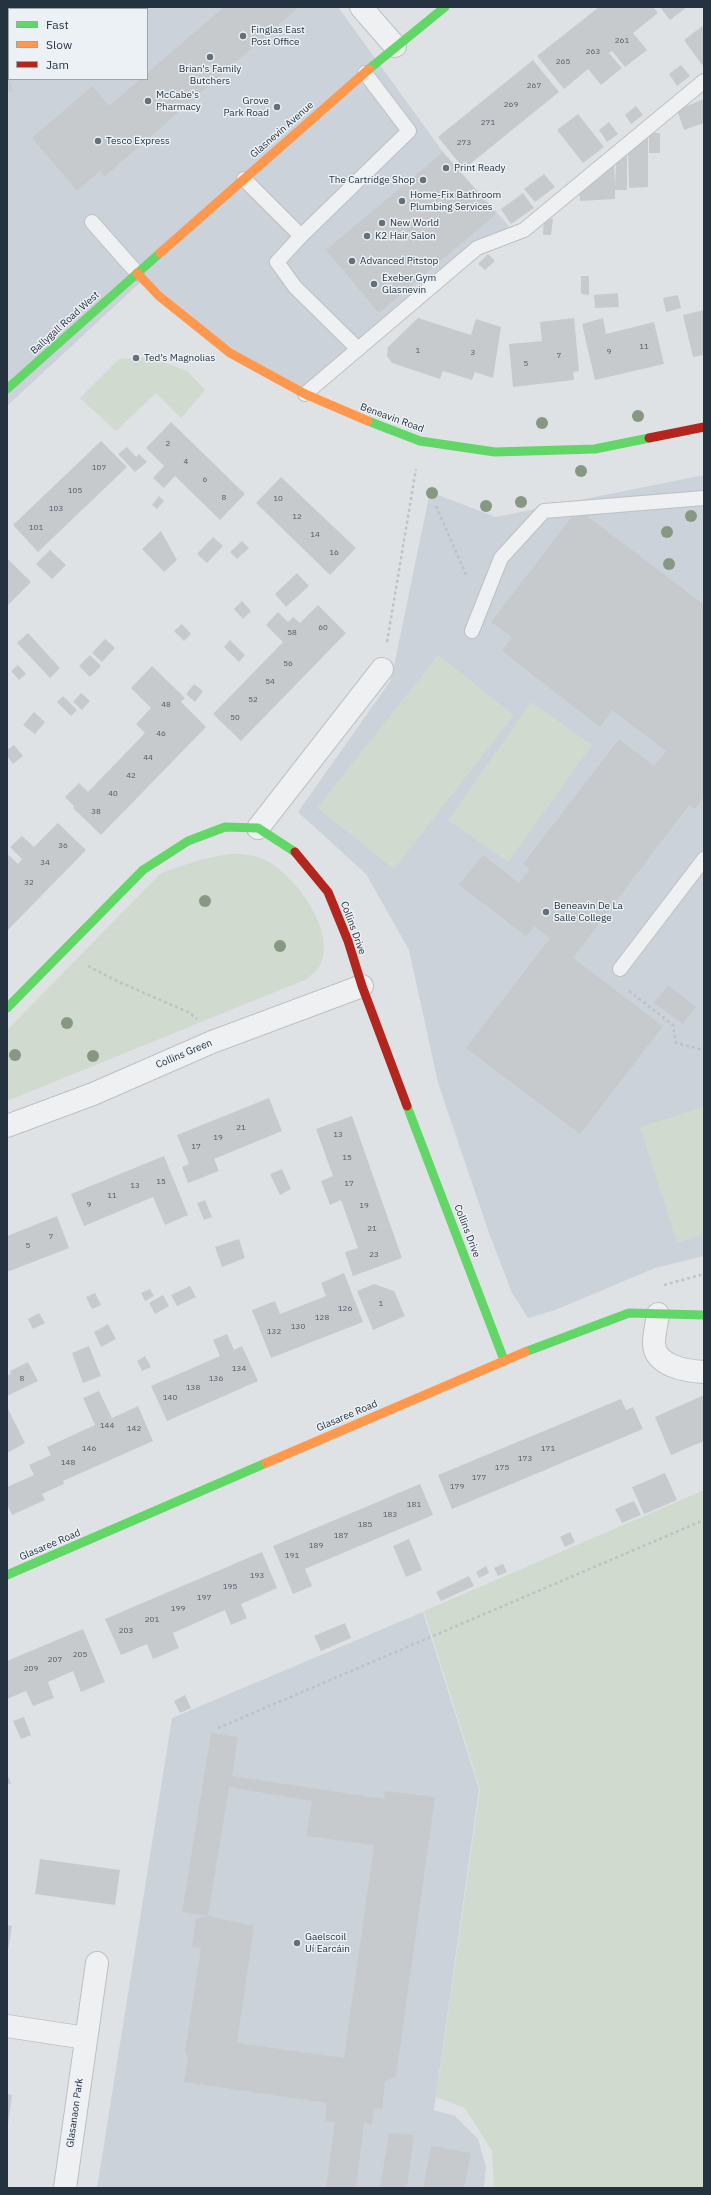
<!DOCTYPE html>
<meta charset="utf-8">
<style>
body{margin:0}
#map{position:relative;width:711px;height:2195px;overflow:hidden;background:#dfe2e5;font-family:"IBM Plex Sans",sans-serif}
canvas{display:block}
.frame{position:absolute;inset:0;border:8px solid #25323f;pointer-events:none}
.legend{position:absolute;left:8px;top:8px;width:140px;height:72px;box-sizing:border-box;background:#ecf1f5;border:1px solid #9ca5ac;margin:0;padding:5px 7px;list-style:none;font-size:12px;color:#25323f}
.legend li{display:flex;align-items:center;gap:8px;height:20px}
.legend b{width:20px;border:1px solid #9ca5ac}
</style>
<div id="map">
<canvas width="711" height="2195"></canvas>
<div class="frame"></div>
<ul class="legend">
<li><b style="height:5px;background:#63d668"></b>Fast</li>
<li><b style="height:5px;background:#ff974d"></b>Slow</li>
<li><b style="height:5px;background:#b3261e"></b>Jam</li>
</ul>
</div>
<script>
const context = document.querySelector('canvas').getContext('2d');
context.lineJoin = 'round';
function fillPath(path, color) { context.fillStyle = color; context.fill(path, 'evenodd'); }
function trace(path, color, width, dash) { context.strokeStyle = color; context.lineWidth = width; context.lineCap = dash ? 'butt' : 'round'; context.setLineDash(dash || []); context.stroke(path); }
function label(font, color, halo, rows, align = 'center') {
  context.font = font + ' "IBM Plex Sans",sans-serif'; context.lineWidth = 3; context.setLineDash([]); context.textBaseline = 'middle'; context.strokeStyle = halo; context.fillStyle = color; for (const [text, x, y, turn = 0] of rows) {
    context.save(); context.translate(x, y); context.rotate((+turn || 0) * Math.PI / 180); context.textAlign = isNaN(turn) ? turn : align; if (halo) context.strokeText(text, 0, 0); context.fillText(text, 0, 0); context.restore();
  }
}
const built = new Path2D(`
 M 77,7 L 338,7 L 443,152 L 509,226 L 307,394 L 232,352 L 145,278 L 7,406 L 7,72 L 9,72 L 9,79 L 147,79 L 147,9 L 75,9 Z
 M 704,475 L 704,1256 L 655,1268 L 555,1310 L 528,1318 L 512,1293 L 489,1233 L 438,1083 L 409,950 L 366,874 L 298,812 L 391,680 L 430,492 L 496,517 Z
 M 423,1612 L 479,1789 L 434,2110 L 455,2116 L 478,2139 L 486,2167 L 484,2188 L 97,2188 L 172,1718 Z`);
const green = new Path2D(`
 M 150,357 L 187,371 L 205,390 L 181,418 L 156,393 L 116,431 L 80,398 L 119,359 Z
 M 438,655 L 514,715 L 394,869 L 317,808 Z
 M 531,702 L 592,745 L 508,862 L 448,820 Z
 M 228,854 C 242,854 255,854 267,861 C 296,876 337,932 320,966 C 317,971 311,975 307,979 L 7,1101 L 7,1030 L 161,873 L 199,860 Z
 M 704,1107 L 704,1234 L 677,1243 L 640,1127 Z
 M 704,1490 L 704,2188 L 494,2188 L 492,2151 L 465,2108 L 436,2097 L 480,1789 L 424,1611 Z`);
const building = new Path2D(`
 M 81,7 L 98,7 L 99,9 L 82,9 Z
 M 119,7 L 141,7 L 142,9 L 120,9 Z
 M 224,7 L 299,7 L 104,177 L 100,171 L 77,191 L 32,138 L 92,86 L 109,106 L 140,79 L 147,79 L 147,73 Z
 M 599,7 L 653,7 L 658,13 L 633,33 L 647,50 L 625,67 L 612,51 L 609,53 L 622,68 L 601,85 L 588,69 L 564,89 L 537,56 Z
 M 660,7 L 687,7 L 670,20 Z
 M 704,25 L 704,63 L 702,65 L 684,40 Z
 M 533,60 L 559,92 L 464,169 L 438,137 Z
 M 681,65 L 690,76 L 677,86 L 669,74 Z
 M 9,76 L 12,91 L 7,92 L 7,77 Z
 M 704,99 L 704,123 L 684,130 L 677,110 Z
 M 636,106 L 643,115 L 631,124 L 625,115 Z
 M 578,114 L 604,147 L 583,163 L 557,130 Z
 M 609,122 L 618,134 L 607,142 L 599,130 Z
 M 649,133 L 660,133 L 660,153 L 649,153 Z
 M 648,135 L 648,187 L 629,188 L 628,149 Z
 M 443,152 L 496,214 L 379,313 L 326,250 Z
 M 627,153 L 627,190 L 615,190 L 615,199 L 580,201 L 579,190 L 614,162 L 615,187 L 616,161 Z
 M 544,174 L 555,187 L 535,202 L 524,189 Z
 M 523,193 L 534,208 L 511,224 L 501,209 Z
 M 544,218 L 553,219 L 551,235 L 543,235 Z
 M 488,254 L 495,261 L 485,270 L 478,264 Z
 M 581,276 L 589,276 L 589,295 L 581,294 Z
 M 618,293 L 619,307 L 595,308 L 594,295 Z
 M 678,295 L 681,308 L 666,312 L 663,298 Z
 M 704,310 L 704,355 L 693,357 L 683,315 Z
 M 418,318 L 471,335 L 476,319 L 501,327 L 493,378 L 475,372 L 472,380 L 443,371 L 440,379 L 392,363 L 387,356 L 388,347 Z
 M 574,318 L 579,371 L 573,372 L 574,380 L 513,387 L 509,344 L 542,341 L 540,322 Z
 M 603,318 L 606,334 L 654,322 L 664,364 L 595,380 L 582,324 Z
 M 171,422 L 245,494 L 220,520 L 175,476 L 164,488 L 153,478 L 164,466 L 146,448 Z
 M 101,441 L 127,467 L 38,552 L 13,525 Z
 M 127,447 L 136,457 L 139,454 L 147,462 L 135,472 L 118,454 Z
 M 281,477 L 356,548 L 330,575 L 256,503 Z
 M 159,496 L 164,501 L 157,509 L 152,505 Z
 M 578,509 L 704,605 L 704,796 L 695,809 L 689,805 L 573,958 L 663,1026 L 580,1134 L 466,1048 L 550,938 L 534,926 L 526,936 L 459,885 L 483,855 L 519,883 L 530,869 L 523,864 L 619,739 L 654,766 L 666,751 L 612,710 L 600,727 L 502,651 L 512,637 L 491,622 Z
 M 161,531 L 177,560 L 164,572 L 142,549 Z
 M 213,537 L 223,546 L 207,563 L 197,554 Z
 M 242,541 L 249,548 L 237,559 L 230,552 Z
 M 50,550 L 66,565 L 52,579 L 36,564 Z
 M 7,558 L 31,582 L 7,606 Z
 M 297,573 L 309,586 L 286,607 L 275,594 Z
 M 242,601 L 251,611 L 243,619 L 234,609 Z
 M 318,605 L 346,633 L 241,741 L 213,714 L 283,642 L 266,625 L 278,612 L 288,622 L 293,617 L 300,623 Z
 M 182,624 L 191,634 L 184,641 L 174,631 Z
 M 28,633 L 60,668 L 50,678 L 17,643 Z
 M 105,639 L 115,648 L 102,662 L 92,653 Z
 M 230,640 L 245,655 L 239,662 L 224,647 Z
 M 90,655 L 101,666 L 90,677 L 79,666 Z
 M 18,665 L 26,674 L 19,680 L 11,671 Z
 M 152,666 L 185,698 L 181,702 L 206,727 L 101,835 L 73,808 L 74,806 L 65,797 L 79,783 L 88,792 L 145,733 L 136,724 L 151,708 L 131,688 Z
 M 194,684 L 203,691 L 195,702 L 186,694 Z
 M 81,693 L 90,701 L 82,710 L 73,702 Z
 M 63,696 L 77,710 L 71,716 L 57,702 Z
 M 34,712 L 45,722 L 35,734 L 23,725 Z
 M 14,745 L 23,756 L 13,764 L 7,756 L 7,750 Z
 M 58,823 L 86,850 L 7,931 L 7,857 L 9,855 L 18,864 L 22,859 L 10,847 L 22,836 L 34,847 Z
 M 668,985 L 696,1007 L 683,1024 L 654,1003 Z
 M 269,1098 L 282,1131 L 214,1159 L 219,1171 L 188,1183 L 182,1167 L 189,1164 L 177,1135 Z
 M 352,1116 L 402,1258 L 353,1276 L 345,1252 L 358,1248 L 341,1200 L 330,1205 L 321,1181 L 333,1176 L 316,1129 Z
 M 164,1156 L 188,1215 L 165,1225 L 153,1197 L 84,1226 L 71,1194 Z
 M 282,1169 L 291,1189 L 280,1195 L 270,1174 Z
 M 205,1200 L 212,1217 L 204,1220 L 197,1203 Z
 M 57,1216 L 69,1248 L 7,1272 L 7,1236 Z
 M 239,1239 L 245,1258 L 222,1267 L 215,1247 Z
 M 344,1273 L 363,1322 L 271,1358 L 252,1310 L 275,1301 L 280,1314 L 326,1296 L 321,1283 Z
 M 374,1284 L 394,1291 L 405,1316 L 373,1330 L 357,1291 Z
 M 190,1286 L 196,1297 L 177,1306 L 171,1295 Z
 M 150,1289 L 154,1296 L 145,1301 L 141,1293 Z
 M 95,1293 L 101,1305 L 92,1309 L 86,1297 Z
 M 163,1295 L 169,1306 L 155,1314 L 149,1303 Z
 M 39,1313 L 45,1323 L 33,1329 L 28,1319 Z
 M 108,1324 L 116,1339 L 101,1347 L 94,1332 Z
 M 227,1334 L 234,1350 L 242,1346 L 258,1381 L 167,1421 L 151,1386 L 220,1356 L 213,1340 Z
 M 89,1346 L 101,1376 L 83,1383 L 72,1353 Z
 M 145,1356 L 151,1367 L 142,1371 L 137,1361 Z
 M 28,1362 L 38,1381 L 7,1396 L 7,1376 L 11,1374 L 10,1371 Z
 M 99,1391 L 112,1418 L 138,1406 L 153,1441 L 63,1481 L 64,1484 L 42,1494 L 45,1500 L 12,1515 L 7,1504 L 7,1487 L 34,1475 L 29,1465 L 51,1455 L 47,1447 L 95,1425 L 83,1398 Z
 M 704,1395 L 704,1441 L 671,1455 L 655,1417 Z
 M 621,1399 L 626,1410 L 633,1407 L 643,1429 L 452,1509 L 438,1475 Z
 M 7,1407 L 25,1443 L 7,1453 Z
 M 665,1473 L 677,1500 L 644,1514 L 632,1487 Z
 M 420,1484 L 433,1515 L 305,1569 L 312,1586 L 293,1594 L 273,1546 Z
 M 634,1501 L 641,1515 L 622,1523 L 615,1509 Z
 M 570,1532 L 575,1542 L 565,1547 L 560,1537 Z
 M 409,1539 L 422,1570 L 406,1577 L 393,1546 Z
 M 262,1552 L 277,1588 L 241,1604 L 247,1618 L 231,1625 L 225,1610 L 173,1633 L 179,1648 L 153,1659 L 147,1644 L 121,1655 L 105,1619 Z
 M 503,1564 L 507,1572 L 498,1576 L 494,1568 Z
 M 486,1566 L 489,1573 L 479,1578 L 476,1572 Z
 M 469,1576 L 474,1586 L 441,1601 L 436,1592 Z
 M 345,1623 L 351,1638 L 321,1651 L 314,1636 Z
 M 83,1629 L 105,1682 L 81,1692 L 73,1671 L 48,1682 L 54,1698 L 33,1706 L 26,1691 L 7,1699 L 7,1661 Z
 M 185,1695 L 191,1708 L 180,1713 L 174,1701 Z
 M 24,1717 L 31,1735 L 21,1739 L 13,1721 Z
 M 211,1733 L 238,1737 L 232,1776 L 384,1799 L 385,1791 L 435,1797 L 396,2076 L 385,2082 L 382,2109 L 374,2108 L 372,2124 L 364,2123 L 356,2188 L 326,2188 L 335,2122 L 325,2121 L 327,2103 L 184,2082 L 188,2058 L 185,2052 L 201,1948 L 192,1947 L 196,1918 L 208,1916 L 182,1912 ZM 229,1787 L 312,1801 L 306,1836 L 374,1845 L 344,2058 L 237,2043 L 254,1926 L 208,1916 Z
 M 7,1774 L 11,1783 L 7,1785 Z
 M 40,1859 L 120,1870 L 115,1905 L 35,1894 Z
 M 7,1925 L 12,1926 L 8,1951 L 7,1951 Z
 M 7,2094 L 12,2095 L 8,2124 L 7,2124 Z
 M 389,2133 L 414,2135 L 407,2188 L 380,2188 Z
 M 431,2146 L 471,2153 L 464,2188 L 423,2188 Z`);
const path = new Path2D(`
 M 436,506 L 467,577
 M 387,642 L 416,469
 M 88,966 L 117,981 L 190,1013 L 197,1019
 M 629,991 L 673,1025 L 676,1043 L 704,1050
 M 664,1285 L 704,1274
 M 218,1728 L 704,1520`);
const lane = new Path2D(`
 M 244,179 L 301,236 L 409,131 L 365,73
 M 92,222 L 137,273
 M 301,236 L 277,262 L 295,287 L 358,349
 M 305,394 L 477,248 L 524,230 L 704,81
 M 472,631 L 501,558 L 544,511 L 704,498
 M 620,969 L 704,859`);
const street = new Path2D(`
 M 361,7 L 395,46
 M 258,828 L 382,669
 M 7,1126 L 93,1094 L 212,1042 L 362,986
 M 658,1314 C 657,1323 654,1333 654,1343 C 654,1366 686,1371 704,1372
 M 7,2026 L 86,2038
 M 65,2188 L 97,1963`);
const fast = new Path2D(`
 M 369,69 L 445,7
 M 7,389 L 160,253
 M 368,421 L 420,441 L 495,452 L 595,449 L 649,438
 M 7,1008 L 143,870 L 188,841 L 225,827 L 258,828 L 295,852
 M 407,1106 L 504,1360
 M 525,1352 L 629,1313 L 704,1315
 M 7,1575 L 266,1463`);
const slow = new Path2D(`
 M 160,253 L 369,69
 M 137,273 L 159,296 L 230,353 L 305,394 L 368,421
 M 266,1463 L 525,1352`);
const jam = new Path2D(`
 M 649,438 L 704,427
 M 295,852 L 328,892 L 348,941 L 362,986 L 407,1106`);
const trees = [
 [638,416],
 [542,423],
 [581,471],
 [432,493],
 [521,502],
 [486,506],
 [691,516],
 [667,532],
 [669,564],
 [205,901],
 [280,946],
 [67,1023],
 [15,1055],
 [93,1056]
];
const markers = [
 [243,36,4,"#667079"],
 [210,57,4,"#667079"],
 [148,101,4,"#667079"],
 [277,107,4,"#667079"],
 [98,141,4,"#667079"],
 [446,168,4,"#667079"],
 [423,180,4,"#667079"],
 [402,201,4,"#667079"],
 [382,223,4,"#667079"],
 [367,236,4,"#667079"],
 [352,261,4,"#667079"],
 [374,284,4,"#667079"],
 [136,358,4,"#667079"],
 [546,912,4,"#667079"],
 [297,1943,4,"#667079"]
];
const numberNames = [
 ["261",622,41],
 ["263",593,52],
 ["265",563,62],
 ["267",534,86],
 ["269",511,105],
 ["271",488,123],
 ["273",464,143],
 ["11",644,347],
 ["1",418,351],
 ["9",609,352],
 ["3",473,353],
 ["7",559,356],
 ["5",526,364],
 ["2",168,444],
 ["4",186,462],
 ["107",99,468],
 ["6",205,480],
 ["105",75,491],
 ["8",224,498],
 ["10",278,499],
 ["103",56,509],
 ["12",297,517],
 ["101",36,528],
 ["14",315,535],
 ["16",334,553],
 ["60",323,628],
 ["58",292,633],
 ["56",288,664],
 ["54",270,682],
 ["52",253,700],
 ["48",166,705],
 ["50",235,718],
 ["46",161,734],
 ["44",148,758],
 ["42",131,776],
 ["40",113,794],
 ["38",96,812],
 ["36",63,846],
 ["34",45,863],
 ["32",29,883],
 ["21",241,1128],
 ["13",338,1135],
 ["19",218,1138],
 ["17",196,1147],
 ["15",347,1158],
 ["15",161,1182],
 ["17",349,1184],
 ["13",135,1186],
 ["11",112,1196],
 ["9",89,1205],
 ["19",364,1206],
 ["21",372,1229],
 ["7",51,1237],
 ["5",28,1246],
 ["23",374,1255],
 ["1",381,1304],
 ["126",345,1309],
 ["128",322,1318],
 ["130",298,1327],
 ["132",274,1332],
 ["134",239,1369],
 ["8",22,1379],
 ["136",216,1379],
 ["138",193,1388],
 ["140",170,1398],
 ["144",107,1426],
 ["142",134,1429],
 ["146",89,1449],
 ["171",548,1449],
 ["173",525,1459],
 ["148",68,1463],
 ["175",502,1468],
 ["177",479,1478],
 ["179",457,1487],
 ["181",414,1505],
 ["183",390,1515],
 ["185",365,1525],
 ["187",341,1536],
 ["189",316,1546],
 ["191",292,1556],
 ["193",257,1576],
 ["195",230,1587],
 ["197",204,1598],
 ["199",178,1609],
 ["201",152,1620],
 ["203",126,1631],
 ["205",80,1655],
 ["207",55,1660],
 ["209",31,1669]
];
const poiNames = [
 ["Finglas East",251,30],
 ["Post Office",251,42],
 ["Brian's Family",210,69,"center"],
 ["Butchers",210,81,"center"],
 ["McCabe's",156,95],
 ["Pharmacy",156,107],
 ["Grove",269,101,"right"],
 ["Park Road",269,113,"right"],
 ["Tesco Express",106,141],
 ["Print Ready",454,168],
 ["The Cartridge Shop",415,180,"right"],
 ["Home-Fix Bathroom",410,195],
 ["Plumbing Services",410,207],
 ["New World",390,223],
 ["K2 Hair Salon",375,236],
 ["Advanced Pitstop",360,261],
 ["Exeber Gym",382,278],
 ["Glasnevin",382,290],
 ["Ted’s Magnolias",144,358],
 ["Beneavin De La",554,906],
 ["Salle College",554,918],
 ["Gaelscoil",305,1937],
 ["Uí Earcáin",305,1949]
];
const streetNames = [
 ["Glasnevin Avenue",282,130,-41],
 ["Ballygall Road West",65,323,-42],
 ["Beneavin Road",392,418,20],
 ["Collins Drive",353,928,70],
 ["Collins Green",184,1054,-23],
 ["Collins Drive",467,1231,69],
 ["Glasaree Road",347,1416,-23],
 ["Glasaree Road",50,1545,-23],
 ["Glasanaon Park",75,2113,-82]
];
fillPath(built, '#ccd2d9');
fillPath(green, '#d1dace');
fillPath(building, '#c7cacd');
trace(lane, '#bdc0c3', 16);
trace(street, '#bdc0c3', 24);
trace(path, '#bec2c5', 2.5, [3, 3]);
trace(lane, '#eef0f2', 14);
trace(street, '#eef0f2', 22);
trace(fast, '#63d668', 9);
trace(slow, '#ff974d', 9);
trace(jam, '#b3261e', 9);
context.fillStyle = '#869882';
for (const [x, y] of trees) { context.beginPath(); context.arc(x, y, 6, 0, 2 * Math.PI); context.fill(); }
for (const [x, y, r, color] of markers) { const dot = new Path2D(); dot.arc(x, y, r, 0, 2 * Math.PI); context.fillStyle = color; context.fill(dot); trace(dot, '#ecf1f5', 1.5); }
label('8px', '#4e5963', null, numberNames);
label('10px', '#25323f', '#ecf1f5', poiNames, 'left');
label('10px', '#25323f', '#ecf1f5', streetNames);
</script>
